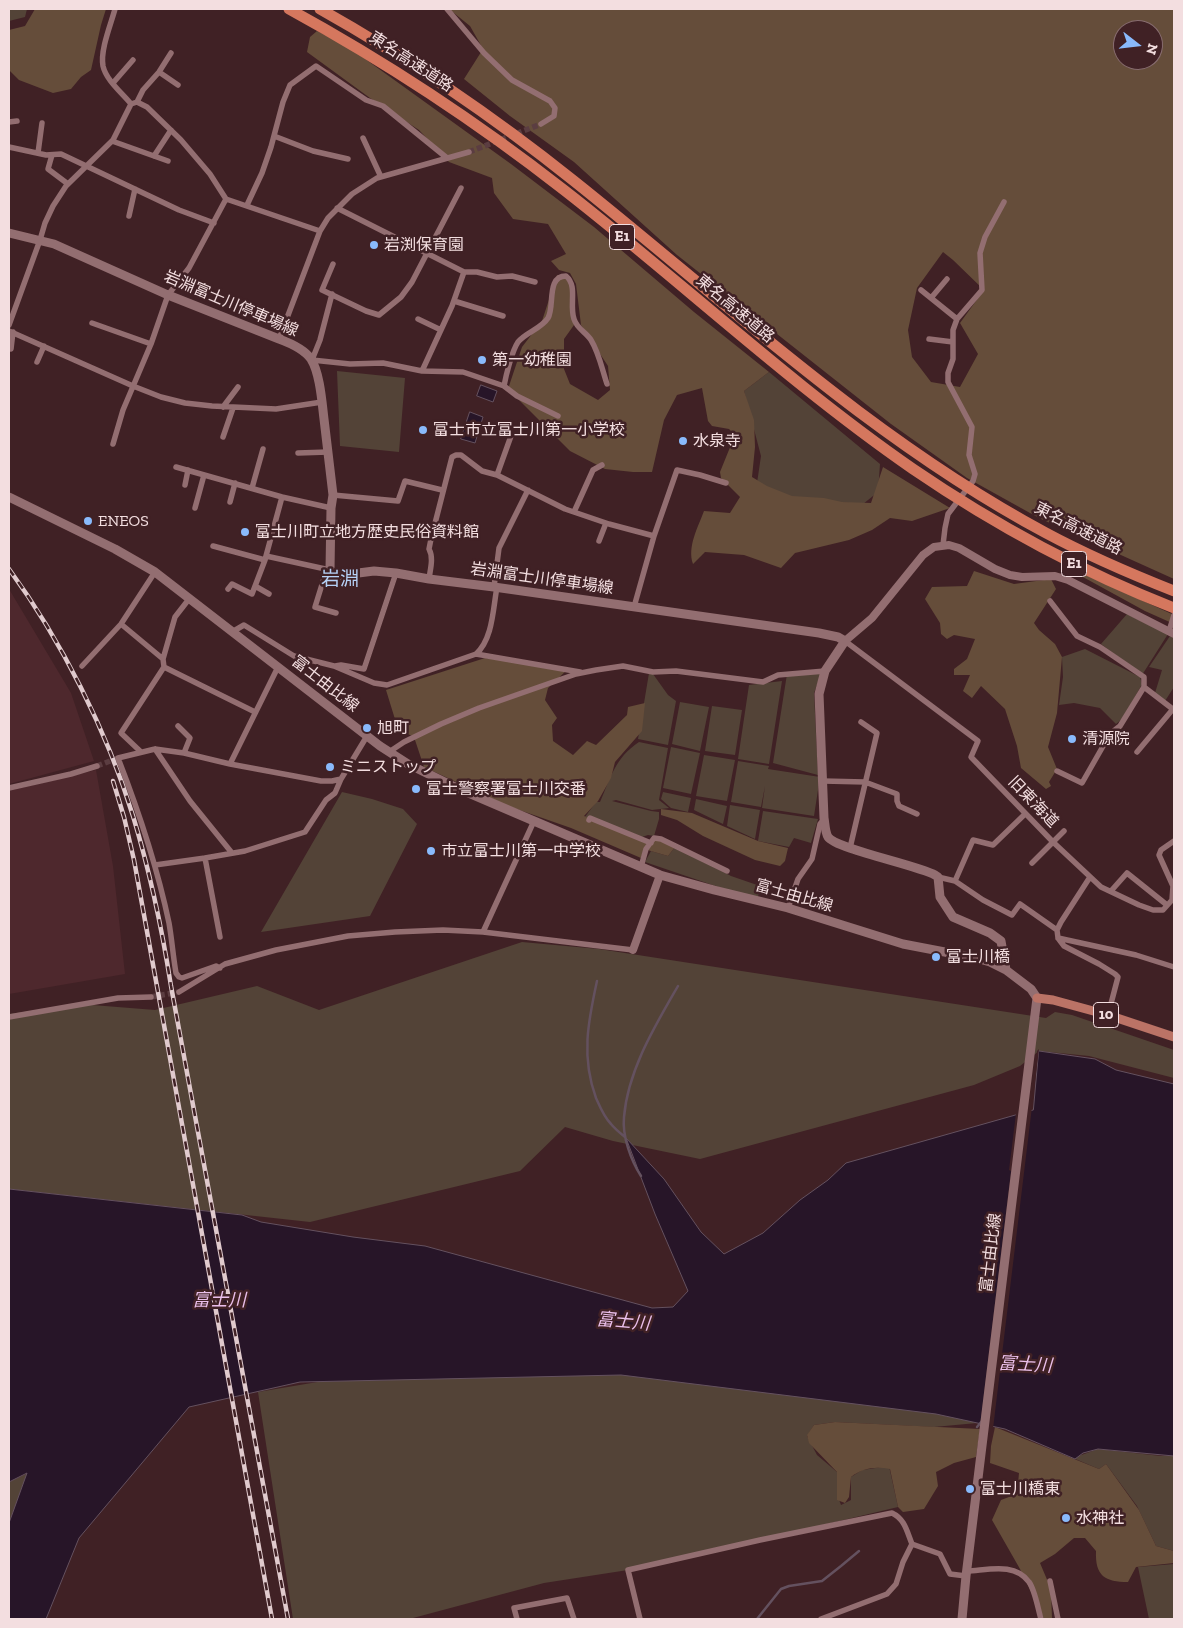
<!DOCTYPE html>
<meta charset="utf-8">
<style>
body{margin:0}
#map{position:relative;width:1183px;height:1628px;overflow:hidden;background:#402125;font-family:"Zilla Slab",serif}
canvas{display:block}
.frame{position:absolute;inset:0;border:10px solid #f3dee0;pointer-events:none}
.north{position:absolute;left:1113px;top:20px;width:50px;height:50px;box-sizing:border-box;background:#402125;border:1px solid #886d70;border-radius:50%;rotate:106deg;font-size:14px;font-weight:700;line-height:20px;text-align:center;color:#f3dee0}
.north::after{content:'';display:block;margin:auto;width:18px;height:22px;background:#89bafc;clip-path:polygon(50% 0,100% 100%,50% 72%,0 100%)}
</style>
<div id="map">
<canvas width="1183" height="1628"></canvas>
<div class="frame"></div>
<div class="north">N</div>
</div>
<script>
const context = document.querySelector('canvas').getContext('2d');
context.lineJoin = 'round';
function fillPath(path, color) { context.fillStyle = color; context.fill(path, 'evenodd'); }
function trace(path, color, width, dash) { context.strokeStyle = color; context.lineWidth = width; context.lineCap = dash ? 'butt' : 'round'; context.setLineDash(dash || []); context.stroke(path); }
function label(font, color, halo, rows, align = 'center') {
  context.font = font + ' "Zilla Slab","Noto Sans JP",serif'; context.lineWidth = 5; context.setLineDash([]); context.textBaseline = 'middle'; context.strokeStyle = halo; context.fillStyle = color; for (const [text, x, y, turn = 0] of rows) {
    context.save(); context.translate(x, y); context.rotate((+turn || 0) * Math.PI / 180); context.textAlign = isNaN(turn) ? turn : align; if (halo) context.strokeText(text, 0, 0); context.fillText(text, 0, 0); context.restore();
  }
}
const built = new Path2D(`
 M 9,589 L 71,693 L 94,761 L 9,784 Z
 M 96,770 L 113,866 L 125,974 L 9,994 L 9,791 Z`);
const green = new Path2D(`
 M 9,9 L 27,9 L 25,17 L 9,21 Z
 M 337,371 L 405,378 L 399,452 L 340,446 Z
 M 769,372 L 880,464 L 878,492 L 863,504 L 794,499 L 757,483 L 761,456 L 744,391 Z
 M 1127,614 L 1168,634 L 1142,675 L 1101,644 Z
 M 1170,636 L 1174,638 L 1174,687 L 1165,701 L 1155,693 L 1162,670 L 1149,667 Z
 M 1085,649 L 1140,677 L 1142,684 L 1140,688 L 1122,719 L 1116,724 L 1100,708 L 1074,703 L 1059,705 L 1063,677 L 1062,657 Z
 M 649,673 L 653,674 L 668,695 L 676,701 L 668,745 L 638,739 Z
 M 787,674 L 821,674 L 814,693 L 818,775 L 773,763 Z
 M 782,681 L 769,764 L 738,759 L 749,685 Z
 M 680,702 L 709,707 L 700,751 L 672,744 Z
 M 712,706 L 742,710 L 735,755 L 705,751 Z
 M 639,742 L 668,748 L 659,800 L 669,808 L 652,810 L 616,800 L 612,801 L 651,811 L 659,812 L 659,819 L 654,836 L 648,835 L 642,837 L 585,817 L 596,802 L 600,802 C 611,777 615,758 639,742 Z
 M 671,747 L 700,753 L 691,794 L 663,788 Z
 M 704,755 L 735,760 L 727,801 L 696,796 Z
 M 738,761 L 769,766 L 768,769 L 820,777 L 814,816 L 762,808 L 765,786 L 761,807 L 731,802 Z
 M 342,792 L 372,799 L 403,809 L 417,824 L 370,916 L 261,932 Z
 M 663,792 L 691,798 L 688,812 L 671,808 L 661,799 Z
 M 696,799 L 727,806 L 723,824 L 694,810 Z
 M 730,805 L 760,810 L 755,839 L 727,826 Z
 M 763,811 L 818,819 L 811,843 L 794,838 L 789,847 L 758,841 Z
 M 675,847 L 731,876 L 760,886 L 758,897 L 736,893 L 645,862 L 651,851 L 668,856 Z
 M 522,942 L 599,949 L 1046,1018 L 1055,1012 L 1072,1015 L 1174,1050 L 1174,1078 L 1089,1056 L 1039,1051 L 1020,1066 L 974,1085 L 700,1159 L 613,1141 L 565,1127 L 520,1171 L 310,1222 L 9,1189 L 9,1014 L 80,1004 L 155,1010 L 257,986 L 319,1010 Z
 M 537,1371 L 810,1382 L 977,1423 L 934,1427 L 835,1422 L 814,1425 L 807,1436 L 817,1455 L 837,1472 L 837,1494 L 841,1505 L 851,1500 L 851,1477 L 862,1470 L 889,1466 L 898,1507 L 760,1540 L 628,1570 L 544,1583 L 413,1618 L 403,1619 L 293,1619 L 258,1392 L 377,1372 Z
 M 1098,1449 L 1161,1456 L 1174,1455 L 1174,1551 L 1156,1546 L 1137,1506 L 1106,1464 L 1099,1469 L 1073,1458 Z
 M 28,1473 L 9,1523 L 9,1482 Z
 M 1174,1564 L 1174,1619 L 1149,1619 L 1138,1567 Z`);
const forest = new Path2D(`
 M 35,9 L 106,9 L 101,25 L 91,70 L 81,77 L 71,89 L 53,93 L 19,80 L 9,70 L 9,30 L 25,26 Z
 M 449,9 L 1174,9 L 1174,579 L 1039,518 L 967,478 L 891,424 L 677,255 L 574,162 L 510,116 L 464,79 L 483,49 L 470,26 ZM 1123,30 L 1153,30 L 1153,60 L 1123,60 ZM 943,252 L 953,260 L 984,290 L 960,323 L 978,354 L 960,387 L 931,382 L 912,357 L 908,330 L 917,288 Z
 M 317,31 L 343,43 L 511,164 L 594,227 L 694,312 L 769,372 L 744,391 L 754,420 L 755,447 L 752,477 L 767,486 L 792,496 L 824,498 L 842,502 L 871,503 L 883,467 L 950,508 L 912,521 L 890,518 L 872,530 L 849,540 L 795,553 L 781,568 L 744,555 L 705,552 L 693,564 C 687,547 698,527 704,511 L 730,513 L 740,497 L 721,478 L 720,472 L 735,435 L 729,429 L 712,426 L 708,421 L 702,388 L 677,395 L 664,420 L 652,472 L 633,472 L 605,469 L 570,451 L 508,389 L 522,347 L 542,321 L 557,275 L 570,279 L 574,325 L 564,339 L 564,369 L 570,384 L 598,400 L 610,390 L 608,366 L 581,325 L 576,284 L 570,273 L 559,270 L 551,261 L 566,254 L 548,224 L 513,219 L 494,193 L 492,178 L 449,162 L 419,130 L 370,98 L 307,52 L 310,37 Z
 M 1073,569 L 1174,615 L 1174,624 L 1145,611 L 1072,571 Z
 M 974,571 L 1014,584 L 1051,579 L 1056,589 L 1034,623 L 1039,630 L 1055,644 L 1062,657 L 1057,713 L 1048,747 L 1057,769 L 1049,782 L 1051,786 L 1046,789 L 1021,768 L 1017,746 L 1005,709 L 981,686 L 972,698 L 963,691 L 970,675 L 954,675 L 954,669 L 967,659 L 975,639 L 954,635 L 947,639 L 941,634 L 940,623 L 925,599 L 932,587 L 967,586 Z
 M 485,658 L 568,669 L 548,688 L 545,700 L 557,718 L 552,725 L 553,741 L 573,755 L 587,741 L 596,745 L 627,715 L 628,707 L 645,703 L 642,731 L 615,762 L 611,778 L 598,801 L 584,816 L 646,841 L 660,838 L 675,847 L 668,856 L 644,849 L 641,858 L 571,828 L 508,806 L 424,767 L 414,737 L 398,729 L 386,690 Z
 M 661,809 L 692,813 L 758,841 L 788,848 L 785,861 L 780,866 L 755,860 L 703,836 L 677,820 L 661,815 Z
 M 835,1422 L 980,1429 L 976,1457 L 954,1463 L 936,1472 L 938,1486 L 924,1509 L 903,1512 L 898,1507 L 890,1469 C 876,1466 862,1468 851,1477 L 849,1497 L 845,1503 L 837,1500 L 837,1472 L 809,1443 L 807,1435 L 814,1425 Z
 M 995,1427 L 1099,1469 L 1106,1464 L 1139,1510 L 1156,1546 L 1174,1551 L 1174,1563 L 1136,1567 L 1128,1582 C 1105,1582 1095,1576 1096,1551 L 1085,1538 L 1074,1538 L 1055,1554 L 1040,1563 L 1051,1589 L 1052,1619 L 1044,1619 L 1020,1569 L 992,1520 L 1001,1500 L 1017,1494 L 1019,1473 L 990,1463 L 991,1446 Z`);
const water = new Path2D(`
 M 481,385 L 497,391 L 493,402 L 477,396 Z
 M 470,412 L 483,417 L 475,443 L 461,439 Z
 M 1039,1051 L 1095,1059 L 1116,1070 L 1174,1084 L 1174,1456 L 1098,1449 L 1083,1453 L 1075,1459 L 1005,1429 L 936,1414 L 621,1375 L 300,1382 L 189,1407 L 79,1538 L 46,1619 L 9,1619 L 9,1523 L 27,1473 L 9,1482 L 9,1189 L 242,1215 L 261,1222 L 353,1237 L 425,1246 L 652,1308 L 673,1307 L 688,1291 L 655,1214 L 626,1138 L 664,1179 L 701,1232 L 724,1254 L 763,1233 L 800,1200 L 828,1180 L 846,1163 L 1033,1110 Z`);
const pier = new Path2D(`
 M 1039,1049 L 993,1429 L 980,1426 L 1011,1171 L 1009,1170 L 1016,1113 L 1031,1109 L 1037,1051 Z`);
const stream = new Path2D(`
 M 597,981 C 588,1022 581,1057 596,1098 C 600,1107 604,1117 611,1124 C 615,1129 620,1133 625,1137
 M 641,1176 C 631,1161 622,1136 624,1117 C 628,1070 655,1026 678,986
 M 977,1427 L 982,1421
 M 757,1619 L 781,1589 L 789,1586 L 822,1581 L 841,1566 L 859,1551`);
const minorTunnel = new Path2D(`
 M 469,152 L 541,124
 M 97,766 L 118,758
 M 151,997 L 179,992`);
const minor = new Path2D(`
 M 115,9 C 111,24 100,50 103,66 C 106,80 122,93 131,104
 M 447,9 L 484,53 L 512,80 L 550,101 L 555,108 L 554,116 L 541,124
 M 159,72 L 178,85
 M 113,83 L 133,60
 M 137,102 L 143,90 L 159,72 L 171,53
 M 9,122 L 17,121
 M 274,136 L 313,151 L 348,159
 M 363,138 L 381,177
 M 112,141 L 168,161
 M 9,147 L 46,155 L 61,154 L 179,210 L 214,223
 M 38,153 L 42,123
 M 52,155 L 48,169 L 68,184
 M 154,156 L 171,130
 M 247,205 L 262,173 L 271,147 L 283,102 L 290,85 L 316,66 L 366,100 L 383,106 L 447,158
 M 337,208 L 464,272 L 477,272 L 497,277 L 512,276 L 535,282
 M 129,216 L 135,189
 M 333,264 L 322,290 L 366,311 L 379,315 L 401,297 L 412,282 L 461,188
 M 921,290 L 957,319
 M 332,294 L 320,340 L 312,360 L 350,364 L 383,363 L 422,371 L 463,372 L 504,386 C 506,375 512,351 518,342 C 526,332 541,329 548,318 C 555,306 546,276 566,276 C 578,286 569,305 574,319 C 577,329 586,332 591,340 C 599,353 602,369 607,384
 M 931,298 L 947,279
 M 454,301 L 503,316
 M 418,319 L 441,330
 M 92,323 L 151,344
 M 9,325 L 40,240 L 45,223 L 53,206 L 66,186 L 113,140 L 131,104 L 137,102 L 147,107 L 181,140 L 210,174 L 226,199 L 320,231
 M 9,331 L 133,386 L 161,397 L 185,403 L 212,406 L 276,409 L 322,402
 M 279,339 L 320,231 L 328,218 L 352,194 L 377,178 L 469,152
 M 929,339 L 953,342
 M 11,349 L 13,332
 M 37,362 L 44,346
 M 422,371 L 452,306 L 464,272
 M 504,386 L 517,396 L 558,416
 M 223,407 L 238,387
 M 223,437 L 233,408
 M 113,444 L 123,410 L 151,344 L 168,295 L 189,268 L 226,199
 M 298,453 L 328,452
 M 176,467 L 282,497 L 331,508
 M 497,475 L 511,436
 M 185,485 L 188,470
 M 252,488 L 263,449
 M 333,495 L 398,501 L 405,481 L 442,490
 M 282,497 L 266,556 L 330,570
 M 230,502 L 235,483
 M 195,508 L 204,475
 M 574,512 L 593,470 L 602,465
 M 599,541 L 606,523
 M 943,545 L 945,528 L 948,514 L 973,481 L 975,474 L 969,455 L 972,427 L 948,382 L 948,373 L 953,359 L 953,330 L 957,319 L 982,290 L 980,253 L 985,237 L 1004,202
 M 213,546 L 265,560 L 266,556
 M 331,574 L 324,578 L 315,607 L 336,613
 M 429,579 C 430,570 434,558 429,549 L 431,539 L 452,457 L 456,455 L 461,455 L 482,471 L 497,475 L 565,509 L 609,524 L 654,536
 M 255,586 L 269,594
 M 494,587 L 499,548 L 528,490
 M 228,589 L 232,584 L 252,594 L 265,560
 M 1050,601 L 1077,636 L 1100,647 L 1144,677 L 1144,687 L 1120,726 L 1110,734 L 1082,783 L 1057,771
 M 634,607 L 654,536 L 677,470 L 700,475 L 726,483
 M 121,624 L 163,659 L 164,667 L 121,733 L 141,752
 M 1169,631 L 1174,615
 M 232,632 L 244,625 L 294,656 L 334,666 L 374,683 L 387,685 L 476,654 C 493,639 493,608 497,587
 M 845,641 L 978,741 L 971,757 L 1053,842 L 1101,887 L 1139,905 L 1153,910 L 1163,910 L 1172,900 L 1173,886 L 1159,855 L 1161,850 L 1174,841
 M 476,654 L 580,672
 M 163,659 L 175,617 L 189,599
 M 82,666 L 121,624 L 155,572
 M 335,666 L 341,665 L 364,669 L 396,573
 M 164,667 L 255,712
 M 1144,687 L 1174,710
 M 178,726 L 190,738 L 184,753
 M 155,749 L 190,801 L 232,853
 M 389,752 L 404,742 L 441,724 L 479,708 L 576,674 L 596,670 L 623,666 L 653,672 L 676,671 L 763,682 L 778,675 L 825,671
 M 1137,752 L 1173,709
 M 230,764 L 278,667
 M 823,781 L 865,782 L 897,794 L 897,801 L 899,806 L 917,814
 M 9,788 L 71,774 L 97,766
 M 589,820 L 590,818 L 651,843
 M 850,848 L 877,733 L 861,722
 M 205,858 L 220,937
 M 1032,863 L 1064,831
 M 155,865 L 205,858 L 245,851 L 305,832 L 326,800 L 335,793 L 341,779
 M 641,867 L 646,849 L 654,838 L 661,839 L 727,871
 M 938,877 L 955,881 L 983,900 L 1012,915 L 1020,904 L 1057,930
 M 1090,877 L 1061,922 L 1057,930 L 1058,938 L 1064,946 L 1099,964 L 1115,974 L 1118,977 L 1108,1015
 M 955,881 L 973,840 L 993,845 L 1025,814
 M 1111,891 L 1127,873 L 1167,905
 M 788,908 L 798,879 L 812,859 L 820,824 L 824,819
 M 483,932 L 534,821
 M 1058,938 L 1136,955 L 1174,967
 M 220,968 L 216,966 L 182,978 L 179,977 L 176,973 C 173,956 172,940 169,923 C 157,866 139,812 118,758 L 155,749 L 184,753 L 230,764 L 321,781 L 332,781 L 341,779 L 367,736
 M 179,992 L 225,964 L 276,950 L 348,936 L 395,932 L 443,930 L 483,932 L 633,950
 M 9,1017 L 118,998 L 151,997
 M 912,1544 L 940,1554 L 950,1574 L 966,1576
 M 967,1571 C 988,1570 1015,1562 1029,1582 C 1035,1590 1038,1609 1041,1619
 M 1050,1581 L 1058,1619
 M 517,1619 L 514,1608 L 567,1598 L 574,1619
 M 640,1619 L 628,1570 L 760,1540 L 892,1513 C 905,1519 907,1532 912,1544 L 903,1562 L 896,1584 L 887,1594 L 821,1619`);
const tertiary = new Path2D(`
 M 845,641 L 872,618 L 923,555 L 934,547 L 949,545 L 959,548 L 995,569 L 1010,575 L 1022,577 L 1055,576 L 1068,580 L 1174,634
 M 633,950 L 660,875`);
const secondary = new Path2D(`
 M 9,233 L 54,244 L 168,295 L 279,339 C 290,343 304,349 311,359 C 320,373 322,403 324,419 C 327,444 330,470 333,495 L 331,508 L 330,570 L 331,574 L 335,576 L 374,571 L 396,573 L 429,579 L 494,587 L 819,633 L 838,637 L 845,641 L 825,671 L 819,694 L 824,818 C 825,823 825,832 828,837 C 836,849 917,865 935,875 L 938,877 L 940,897 L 953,917 L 990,933 L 1001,941 L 1006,970
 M 9,497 L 115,549 L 155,572 L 380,746 L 408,764 L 457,788 L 660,875 L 714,890 L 788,908 L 903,944 L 976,958 L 990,962 L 1006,970 L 1031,989 L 1037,998 L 966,1576 L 962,1619`);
const primary = new Path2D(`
 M 1037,998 L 1053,1000 L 1108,1015 L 1174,1037`);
const motorway = new Path2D(`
 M 289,9 C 386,62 477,122 564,190 C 681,281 790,384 913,469 C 995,525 1082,572 1174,608
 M 320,9 C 409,59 494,117 574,181 C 727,303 872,440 1046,533 C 1087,555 1131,574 1174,591`);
const rail = new Path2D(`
 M 9,569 C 61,640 107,731 133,816 C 150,872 162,929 171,986 L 288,1619
 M 113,781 L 124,817 L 134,860 L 272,1619`);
const markers = [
 [374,245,5,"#89bafc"],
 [482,360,5,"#89bafc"],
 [423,430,5,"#89bafc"],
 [683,441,5,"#89bafc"],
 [88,521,5,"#89bafc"],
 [245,532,5,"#89bafc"],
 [367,728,5,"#89bafc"],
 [1072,739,5,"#89bafc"],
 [330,767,5,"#89bafc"],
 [416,789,5,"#89bafc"],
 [431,851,5,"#89bafc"],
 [936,957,5,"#89bafc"],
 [970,1489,5,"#89bafc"],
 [1066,1518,5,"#89bafc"]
];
const shields = [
 [622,237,25],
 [1074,564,25],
 [1106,1015,25]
];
const shieldNames = [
 ["E1",622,237],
 ["E1",1074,564],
 ["10",1106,1015]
];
const streetNames = [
 ["東名高速道路",411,62,33],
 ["岩淵富士川停車場線",231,304,23],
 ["東名高速道路",735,309,40],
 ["東名高速道路",1078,529,27],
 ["岩淵富士川停車場線",542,579,8],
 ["富士由比線",325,684,38],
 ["旧東海道",1033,802,46],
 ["富士由比線",794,896,16],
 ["富士由比線",991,1253,-83]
];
const poiNames = [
 ["岩渕保育園",384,245],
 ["第一幼稚園",492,360],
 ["富士市立富士川第一小学校",433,430],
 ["水泉寺",693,441],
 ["ENEOS",98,521],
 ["富士川町立地方歴史民俗資料館",255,532],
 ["旭町",377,728],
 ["清源院",1082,739],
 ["ミニストップ",340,767],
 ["富士警察署富士川交番",426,789],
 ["市立富士川第一中学校",441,851],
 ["富士川橋",946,957],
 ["富士川橋東",980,1489],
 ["水神社",1076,1518]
];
const waterNames = [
 ["富士川",219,1301],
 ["富士川",623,1322,5],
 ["富士川",1025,1365,3]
];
const quarterNames = [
 ["岩淵",340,580]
];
fillPath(built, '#4e282d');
fillPath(green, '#534337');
fillPath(forest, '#654d3a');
fillPath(water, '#271528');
trace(water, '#64515f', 1);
fillPath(pier, '#402125');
trace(stream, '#64515f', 2.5);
trace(minorTunnel, '#5b3d41', 5.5, [5.5, 3]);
trace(minor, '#936e71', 5.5);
trace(tertiary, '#936e71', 8);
trace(secondary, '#936e71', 9);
trace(primary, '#bb7366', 9);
trace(motorway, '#d5775e', 11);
trace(rail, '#e0cacd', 4.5);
trace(rail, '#402125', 2.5, [8]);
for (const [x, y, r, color] of markers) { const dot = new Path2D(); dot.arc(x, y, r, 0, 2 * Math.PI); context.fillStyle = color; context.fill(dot); trace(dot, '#402125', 2); }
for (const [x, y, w] of shields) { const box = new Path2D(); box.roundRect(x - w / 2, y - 12.5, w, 25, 4); context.fillStyle = '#402125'; context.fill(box); trace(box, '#f3dee0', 1); }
label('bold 15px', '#f3dee0', null, shieldNames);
label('16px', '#f3dee0', '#402125', streetNames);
label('16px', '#f3dee0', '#402125', poiNames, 'left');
label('italic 18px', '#eabfea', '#402125', waterNames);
label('19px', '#b5d0f5', '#402125', quarterNames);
</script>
